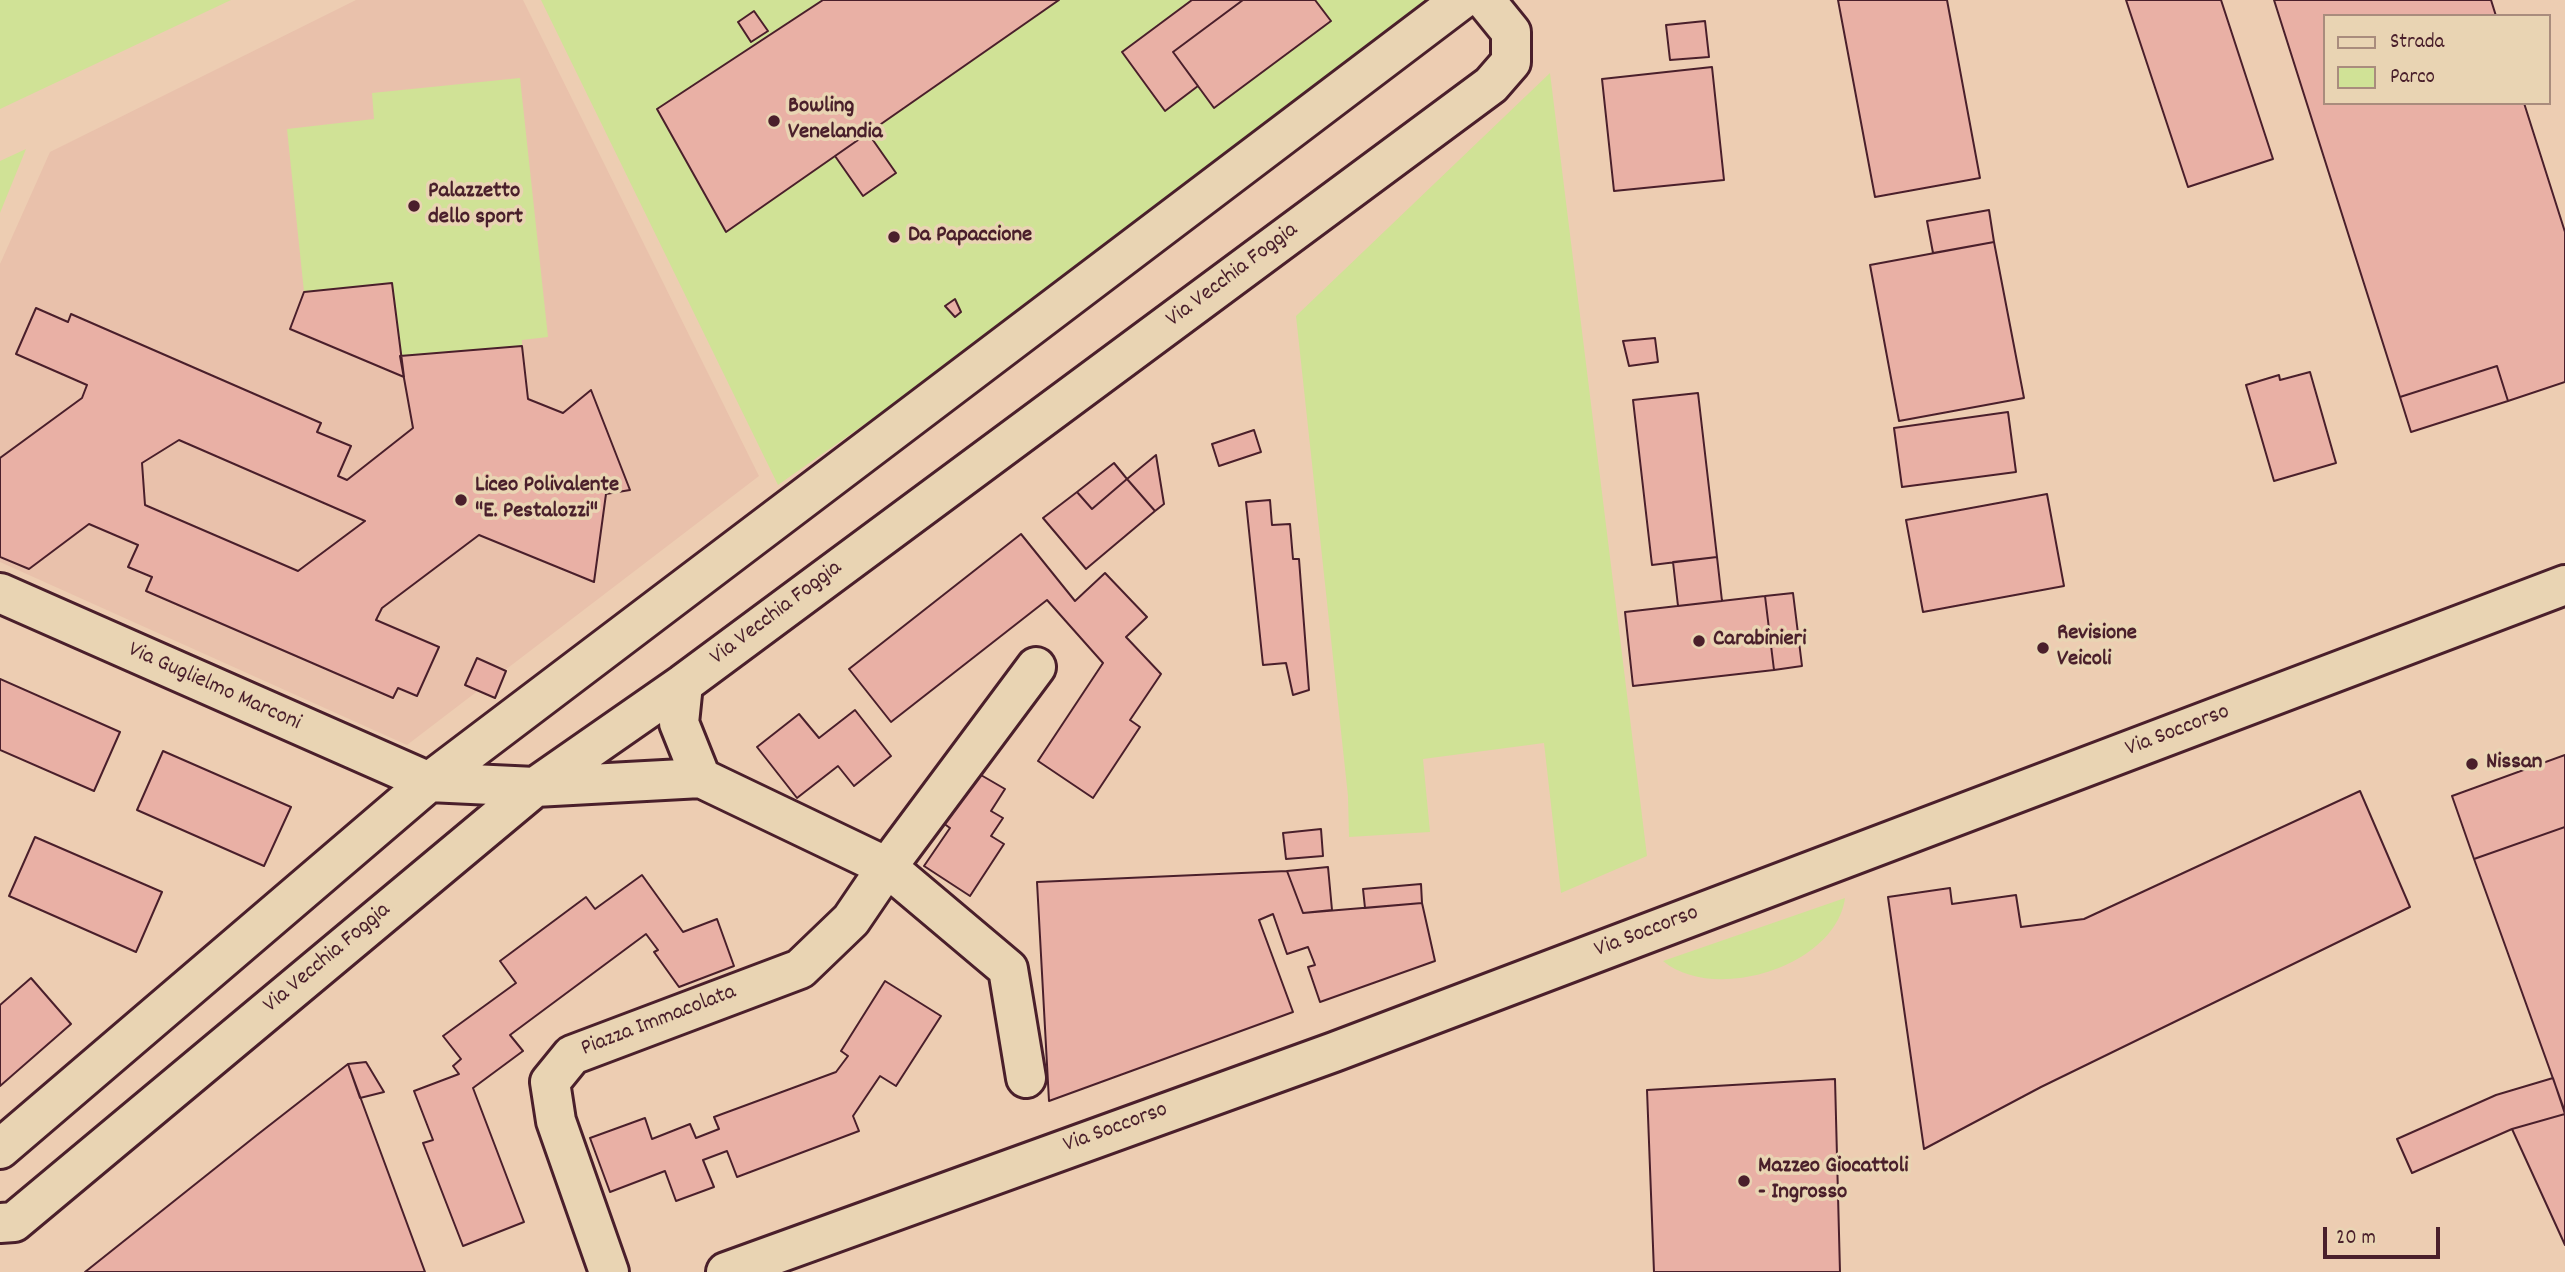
<!DOCTYPE html>
<style>
body{margin:0}
#map{position:relative;width:2565px;height:1272px;overflow:hidden;background:#edcdb2;font-family:Dekko,sans-serif}
canvas{display:block}
.legend{position:absolute;left:2323px;top:14px;width:228px;height:91px;box-sizing:border-box;background:#e9d4b3;border:2px solid #a98c7d;margin:0;padding:9px 12px;list-style:none;font-size:21px;color:#4a1f2b}
.legend li{display:flex;align-items:center;gap:14px;height:35px}
.legend b{width:35px;border:2px solid #a98c7d}
.scale{position:absolute;left:2323px;top:1227px;width:117px;height:32px;box-sizing:border-box;border:4px solid #4a1f2b;border-top:0;padding-left:9px;font-size:21px;line-height:24px;white-space:nowrap;color:#4a1f2b;-webkit-text-stroke:5px #e9d4b3;paint-order:stroke}
</style>
<div id="map">
<canvas width="2565" height="1272"></canvas>
<ul class="legend">
<li><b style="height:9px;background:#e9d4b3"></b>Strada</li>
<li><b style="height:19px;background:#d0e296"></b>Parco</li>
</ul>
<div class="scale">20 m</div>
</div>
<script>
const context = document.querySelector('canvas').getContext('2d');
context.lineJoin = 'round';
function fillPath(path, color) { context.fillStyle = color; context.fill(path, 'evenodd'); }
function trace(path, color, width, dash) { context.strokeStyle = color; context.lineWidth = width; context.lineCap = dash ? 'butt' : 'round'; context.setLineDash(dash || []); context.stroke(path); }
function label(font, color, halo, rows, align = 'center') {
  context.font = font + ' Dekko,sans-serif'; context.lineWidth = 7; context.setLineDash([]); context.textBaseline = 'middle'; context.strokeStyle = halo; context.fillStyle = color; for (const [text, x, y, turn = 0] of rows) {
    context.save(); context.translate(x, y); context.rotate((+turn || 0) * Math.PI / 180); context.textAlign = isNaN(turn) ? turn : align; if (halo) context.strokeText(text, 0, 0); context.fillText(text, 0, 0); context.restore();
  }
}
const built = new Path2D(`
 M 356,0 L 523,0 L 759,476 L 407,745 L 0,562 L 0,264 L 50,152 Z`);
const green = new Path2D(`
 M 0,0 L 231,0 L 0,109 Z
 M 541,0 L 1435,0 L 1193,194 L 778,485 Z
 M 1550,73 L 1647,856 L 1561,893 L 1544,743 L 1423,759 L 1430,832 L 1349,837 L 1348,796 L 1296,316 Z
 M 520,78 L 548,337 L 522,340 L 522,346 L 400,356 L 392,283 L 304,292 L 287,129 L 374,119 L 372,93 Z
 M 26,149 L 0,213 L 0,161 Z
 M 1845,898 C 1836,966 1715,1004 1663,961 Z`);
const building = new Path2D(`
 M 823,0 L 1059,0 L 726,232 L 657,109 Z
 M 1192,0 L 1243,0 L 1173,52 L 1198,86 L 1165,111 L 1122,52 Z
 M 1243,0 L 1315,0 L 1331,21 L 1214,108 L 1173,52 Z
 M 1838,0 L 1947,0 L 1980,178 L 1875,197 Z
 M 2126,0 L 2221,0 L 2273,159 L 2188,187 Z
 M 2274,0 L 2491,0 L 2496,16 L 2325,16 L 2325,103 L 2524,103 L 2565,232 L 2565,382 L 2508,401 L 2497,366 L 2400,397 Z
 M 754,11 L 768,31 L 751,42 L 738,22 Z
 M 1705,21 L 1709,57 L 1670,60 L 1666,25 Z
 M 1712,67 L 1724,180 L 1614,191 L 1602,79 Z
 M 868,133 L 896,173 L 863,196 L 835,156 Z
 M 1989,210 L 1994,242 L 1933,253 L 1927,221 Z
 M 1994,242 L 2024,398 L 1899,421 L 1870,265 Z
 M 392,283 L 404,377 L 290,329 L 304,292 Z
 M 955,299 L 961,312 L 955,317 L 945,306 Z
 M 36,308 L 68,322 L 71,314 L 321,423 L 317,432 L 351,446 L 338,476 L 347,480 L 413,428 L 400,356 L 522,346 L 528,399 L 563,413 L 591,390 L 630,490 L 606,494 L 594,582 L 479,535 L 382,608 L 376,620 L 439,647 L 417,696 L 398,688 L 393,698 L 146,591 L 152,577 L 128,567 L 138,545 L 89,524 L 29,569 L 0,557 L 0,458 L 82,398 L 87,385 L 16,354 ZM 179,440 L 356,517 L 365,521 L 298,571 L 145,505 L 142,463 Z
 M 1655,338 L 1658,362 L 1629,366 L 1623,341 Z
 M 2497,366 L 2508,401 L 2411,432 L 2400,397 Z
 M 2310,372 L 2336,463 L 2274,481 L 2246,385 L 2279,375 L 2280,380 Z
 M 1698,393 L 1717,557 L 1652,565 L 1633,400 Z
 M 2008,412 L 2016,472 L 1902,487 L 1894,428 Z
 M 1254,430 L 1261,452 L 1219,466 L 1212,444 Z
 M 1156,455 L 1164,504 L 1155,511 L 1127,479 Z
 M 1114,463 L 1127,479 L 1092,509 L 1077,492 Z
 M 1127,479 L 1155,511 L 1086,569 L 1043,518 L 1077,492 L 1092,509 Z
 M 2047,494 L 2064,586 L 1923,612 L 1906,520 Z
 M 1270,500 L 1272,525 L 1290,524 L 1293,559 L 1299,559 L 1309,690 L 1293,695 L 1286,663 L 1263,665 L 1246,502 Z
 M 1021,534 L 1075,601 L 1105,573 L 1147,617 L 1126,637 L 1161,674 L 1130,720 L 1140,727 L 1093,798 L 1038,761 L 1103,663 L 1047,600 L 891,722 L 849,669 Z
 M 1717,557 L 1722,601 L 1678,606 L 1673,562 Z
 M 1793,593 L 1802,666 L 1774,670 L 1765,596 Z
 M 1765,596 L 1774,670 L 1633,686 L 1625,612 Z
 M 477,658 L 506,671 L 495,698 L 465,685 Z
 M 0,679 L 120,732 L 94,791 L 0,750 Z
 M 855,710 L 891,756 L 854,786 L 838,766 L 797,798 L 757,747 L 799,714 L 819,738 Z
 M 163,751 L 291,807 L 264,866 L 137,810 Z
 M 2565,755 L 2565,827 L 2474,859 L 2452,796 Z
 M 974,771 L 1005,789 L 991,811 L 1003,818 L 991,836 L 1004,844 L 970,896 L 924,866 L 950,828 L 943,823 Z
 M 2360,791 L 2410,907 L 2041,1087 L 1924,1149 L 1888,897 L 1950,888 L 1952,904 L 2016,895 L 2021,927 L 2084,919 Z
 M 2565,827 L 2565,1112 L 2474,859 Z
 M 1321,829 L 1323,856 L 1286,859 L 1283,833 Z
 M 35,837 L 162,892 L 136,952 L 9,896 Z
 M 1328,867 L 1332,910 L 1303,913 L 1287,871 Z
 M 1287,871 L 1303,913 L 1422,903 L 1435,961 L 1320,1002 L 1308,967 L 1315,965 L 1308,947 L 1287,954 L 1273,914 L 1259,920 L 1293,1012 L 1049,1101 L 1037,882 Z
 M 642,875 L 683,932 L 717,919 L 734,966 L 679,987 L 654,952 L 658,950 L 646,934 L 510,1035 L 523,1051 L 473,1088 L 524,1222 L 463,1246 L 423,1143 L 433,1140 L 414,1091 L 459,1074 L 453,1066 L 461,1059 L 443,1036 L 516,983 L 500,961 L 586,897 L 595,909 Z
 M 1421,884 L 1422,903 L 1365,908 L 1363,889 Z
 M 31,978 L 71,1024 L 0,1086 L 0,1005 Z
 M 885,981 L 941,1016 L 896,1086 L 880,1076 L 853,1116 L 859,1131 L 737,1177 L 727,1151 L 703,1160 L 714,1187 L 676,1201 L 665,1171 L 610,1192 L 590,1138 L 645,1118 L 652,1139 L 690,1124 L 696,1138 L 719,1129 L 714,1117 L 836,1072 L 848,1056 L 841,1051 Z
 M 366,1062 L 384,1092 L 360,1098 L 348,1064 Z
 M 348,1064 L 425,1272 L 85,1272 L 257,1135 Z
 M 2553,1078 L 2565,1114 L 2512,1129 L 2412,1173 L 2397,1139 L 2496,1095 Z
 M 1835,1079 L 1840,1272 L 1654,1272 L 1647,1090 Z
 M 2565,1114 L 2565,1245 L 2512,1129 Z`);
const minor = new Path2D(`
 M 0,593 L 429,782 L 535,787 L 701,778 L 887,867 L 1008,969 L 1026,1078
 M 683,684 L 679,723 L 701,778
 M 0,1149 L 429,782 L 1461,0
 M 0,1223 L 14,1222 L 535,787 L 683,684 L 1491,85 L 1511,62 L 1511,32 L 1485,0
 M 609,1272 L 556,1121 L 550,1082 L 572,1055 L 800,969 L 851,920 L 887,867 L 1036,667`);
const major = new Path2D(`
 M 726,1272 L 1334,1052 L 2565,585`);
const markers = [
 [774,121,7,"#4a1f2b"],
 [414,206,7,"#4a1f2b"],
 [894,237,7,"#4a1f2b"],
 [461,500,7,"#4a1f2b"],
 [1699,641,7,"#4a1f2b"],
 [2043,648,7,"#4a1f2b"],
 [2472,764,7,"#4a1f2b"],
 [1744,1181,7,"#4a1f2b"]
];
const poiNames = [
 ["Bowling",788,108],
 ["Venelandia",788,134],
 ["Palazzetto",428,193],
 ["dello sport",428,219],
 ["Da Papaccione",908,237],
 ["Liceo Polivalente",475,487],
 ["\"E. Pestalozzi\"",475,513],
 ["Revisione",2057,635],
 ["Veicoli",2057,661],
 ["Carabinieri",1713,641],
 ["Nissan",2486,764],
 ["Mazzeo Giocattoli",1758,1168],
 ["- Ingrosso",1758,1194]
];
const streetNames = [
 ["Via Vecchia Foggia",1233,276,-37],
 ["Via Vecchia Foggia",777,614,-37],
 ["Via Guglielmo Marconi",214,688,24],
 ["Via Soccorso",2178,732,-21],
 ["Via Soccorso",1647,933,-21],
 ["Via Vecchia Foggia",328,959,-40],
 ["Piazza Immacolata",659,1022,-21],
 ["Via Soccorso",1116,1129,-20]
];
fillPath(built, '#e9c1ab');
fillPath(green, '#d0e296');
fillPath(building, '#e9b0a5');
trace(building, '#4a1f2b', 2);
trace(minor, '#4a1f2b', 44);
trace(major, '#4a1f2b', 44);
trace(minor, '#e9d4b3', 38);
trace(major, '#e9d4b3', 38);
for (const [x, y, r, color] of markers) { const dot = new Path2D(); dot.arc(x, y, r, 0, 2 * Math.PI); context.fillStyle = color; context.fill(dot); trace(dot, '#e9d4b3', 2.5); }
label('bold 23px', '#4a1f2b', '#e9d4b3', poiNames, 'left');
label('23px', '#4a1f2b', '#e9d4b3', streetNames);
</script>
